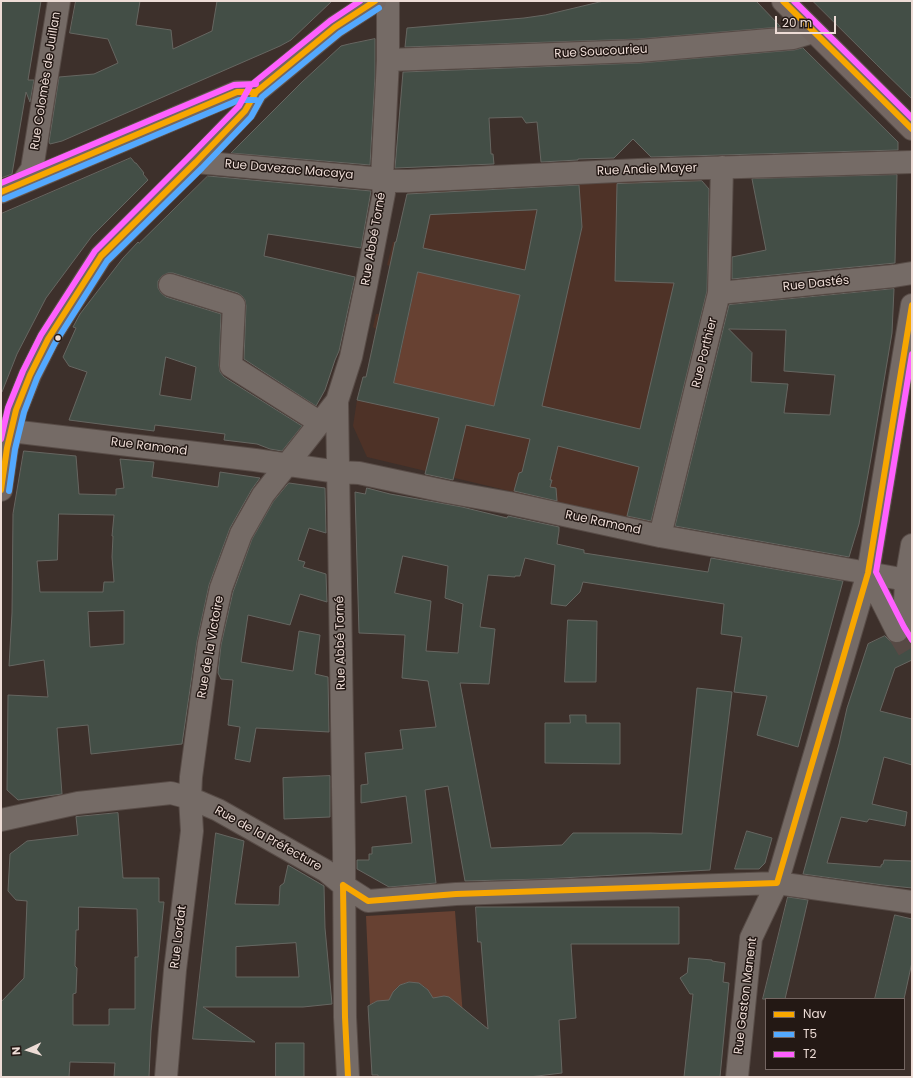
<!DOCTYPE html>
<meta charset="utf-8">
<style>
body{margin:0}
#map{position:relative;width:913px;height:1078px;overflow:hidden;background:#3d302b;font-family:Poppins,sans-serif}
canvas{display:block}
.frame{position:absolute;inset:0;border:2px solid #eddcd6;pointer-events:none}
.legend{position:absolute;left:765px;top:998px;width:140px;height:72px;box-sizing:border-box;background:#231814;border:1px solid #746662;margin:0;padding:5px 7px;list-style:none;font-size:12px;color:#eddcd6}
.legend li{display:flex;align-items:center;gap:8px;height:20px}
.legend b{width:20px;border:1px solid #746662}
.north{position:absolute;left:8px;top:1030px;width:40px;height:40px;-webkit-text-stroke:3px #231814;paint-order:stroke;rotate:266deg;font-size:11px;font-weight:700;line-height:16px;text-align:center;color:#eddcd6}
.north::after{content:'';display:block;margin:auto;width:14px;height:18px;background:#eddcd6;clip-path:polygon(50% 0,100% 100%,50% 72%,0 100%)}
.scale{position:absolute;left:775px;top:16px;width:61px;height:18px;box-sizing:border-box;border:2px solid #eddcd6;border-top:0;padding-left:5px;font-size:12px;line-height:14px;white-space:nowrap;color:#eddcd6;-webkit-text-stroke:3px #231814;paint-order:stroke}
</style>
<div id="map">
<canvas width="913" height="1078"></canvas>
<div class="frame"></div>
<ul class="legend">
<li><b style="height:5px;background:#f7a600"></b>Nav</li>
<li><b style="height:5px;background:#53a9ff"></b>T5</li>
<li><b style="height:5px;background:#ff60ff"></b>T2</li>
</ul>
<div class="north">N</div>
<div class="scale">20 m</div>
</div>
<script>
const context = document.querySelector('canvas').getContext('2d');
context.lineJoin = 'round';
function fillPath(path, color) { context.fillStyle = color; context.fill(path, 'evenodd'); }
function trace(path, color, width, dash) { context.strokeStyle = color; context.lineWidth = width; context.lineCap = dash ? 'butt' : 'round'; context.setLineDash(dash || []); context.stroke(path); }
function label(font, color, halo, rows, align = 'center') {
  context.font = font + ' Poppins,sans-serif'; context.lineWidth = 3; context.setLineDash([]); context.textBaseline = 'middle'; context.strokeStyle = halo; context.fillStyle = color; for (const [text, x, y, turn = 0] of rows) {
    context.save(); context.translate(x, y); context.rotate((+turn || 0) * Math.PI / 180); context.textAlign = isNaN(turn) ? turn : align; if (halo) context.strokeText(text, 0, 0); context.fillText(text, 0, 0); context.restore();
  }
}
const built = new Path2D(`
 M 700,179 L 709,190 L 706,299 L 656,526 L 367,457 L 353,426 L 357,400 L 363,377 L 366,377 L 376,329 L 373,327 L 376,314 L 380,314 L 390,266 L 387,265 L 393,242 L 396,242 L 408,193 L 617,181 Z`);
const green = new Path2D(`
 M 418,271 L 520,295 L 494,406 L 394,383 Z
 M 455,911 L 463,1016 C 454,1003 450,989 433,1002 C 432,998 431,993 428,990 C 420,980 402,979 394,991 C 391,995 391,1001 389,1006 C 383,1000 377,999 370,1005 L 366,916 Z`);
const building = new Path2D(`
 M 1,1 L 41,1 L 28,80 L 34,80 L 30,102 L 26,92 L 12,174 L 1,178 Z
 M 76,1 L 140,1 L 136,25 L 171,30 L 173,49 L 212,31 L 217,1 L 332,1 L 291,40 L 280,46 L 62,141 L 50,144 L 49,142 L 59,77 L 94,74 L 118,63 L 108,39 L 70,33 Z
 M 604,1 L 756,1 L 780,26 L 780,27 L 638,39 L 405,47 L 407,28 L 524,18 L 545,15 Z
 M 813,1 L 912,1 L 912,99 L 877,65 Z
 M 375,39 L 375,76 L 370,165 L 231,153 L 302,82 L 341,46 L 349,44 Z
 M 803,48 L 898,142 L 898,150 L 651,157 L 633,139 L 614,158 L 578,159 L 578,160 L 541,162 L 537,122 L 526,123 L 522,117 L 489,118 L 491,154 L 493,154 L 494,164 L 395,168 L 403,72 L 640,63 L 794,50 Z
 M 131,158 L 135,163 L 136,163 L 144,173 L 143,174 L 148,180 L 92,236 L 46,298 L 17,354 L 2,392 L 1,391 L 1,214 Z
 M 897,175 L 895,263 L 732,279 L 732,257 L 766,250 L 752,179 Z
 M 208,176 L 371,191 L 361,248 L 268,234 L 264,256 L 355,277 L 339,351 L 335,360 L 325,390 L 316,406 L 244,359 L 246,306 L 245,300 L 242,296 L 238,293 L 173,273 L 168,273 L 162,276 L 158,281 L 158,288 L 161,293 L 166,297 L 221,314 L 219,365 L 220,372 L 224,377 L 302,426 L 282,451 L 270,449 L 257,444 L 224,440 L 225,434 L 155,425 L 154,431 L 69,420 L 87,372 L 69,366 L 63,357 L 76,328 L 73,327 L 80,314 L 123,258 L 138,242 L 139,243 ZM 166,357 L 196,367 L 191,400 L 160,395 Z
 M 702,181 L 709,189 L 707,291 L 651,521 L 627,516 L 639,467 L 558,446 L 550,480 L 552,480 L 550,487 L 556,488 L 557,501 L 514,491 L 519,473 L 522,472 L 530,439 L 466,425 L 453,480 L 425,474 L 439,418 L 357,400 L 363,377 L 366,377 L 395,242 L 396,242 L 407,194 L 579,185 L 582,227 L 542,406 L 640,429 L 674,283 L 615,281 L 617,184 ZM 537,210 L 525,270 L 423,248 L 430,215 ZM 418,272 L 520,295 L 494,406 L 394,383 Z
 M 894,289 L 892,333 L 871,458 L 859,524 L 849,557 L 675,526 L 729,305 ZM 729,329 L 786,330 L 784,371 L 835,375 L 830,415 L 784,413 L 788,384 L 751,382 L 752,353 Z
 M 24,451 L 76,456 L 79,494 L 116,495 L 116,489 L 124,488 L 120,459 L 154,462 L 152,477 L 218,487 L 220,472 L 260,478 L 252,489 L 230,528 L 209,585 L 197,641 L 182,744 L 91,754 L 88,725 L 57,728 L 62,794 L 18,800 L 7,790 L 8,695 L 48,697 L 44,660 L 9,666 L 12,613 L 13,514 ZM 59,514 L 114,515 L 112,536 L 113,536 L 112,557 L 114,582 L 104,582 L 103,592 L 40,592 L 37,561 L 57,560 ZM 124,611 L 124,644 L 90,647 L 88,612 Z
 M 289,483 L 325,488 L 326,533 L 309,528 L 298,560 L 305,562 L 303,567 L 326,574 L 327,602 L 300,594 L 290,625 L 248,615 L 241,662 L 293,671 L 299,631 L 320,635 L 315,674 L 328,677 L 329,732 L 256,728 L 250,762 L 235,759 L 240,727 L 228,725 L 233,680 L 221,679 L 218,673 L 221,645 L 233,592 L 252,539 L 273,502 Z
 M 367,488 L 390,494 L 462,507 L 507,518 L 508,516 L 559,527 L 559,531 L 557,544 L 584,550 L 584,553 L 708,572 L 711,558 L 843,581 L 798,747 L 757,735 L 767,696 L 734,692 L 742,637 L 721,634 L 724,604 L 583,582 L 580,592 L 566,606 L 551,604 L 555,565 L 525,558 L 520,576 L 515,576 L 515,577 L 488,575 L 480,627 L 495,629 L 489,684 L 460,683 L 491,848 L 562,845 L 573,833 L 651,833 L 682,834 L 697,688 L 732,692 L 710,870 L 542,879 L 465,881 L 448,786 L 425,790 L 436,883 L 389,887 L 357,869 L 357,860 L 369,860 L 369,854 L 372,854 L 372,847 L 412,843 L 406,796 L 361,803 L 361,785 L 368,784 L 365,753 L 403,749 L 400,730 L 436,727 L 428,681 L 402,678 L 405,635 L 359,633 L 355,492 L 365,494 ZM 403,556 L 448,566 L 445,598 L 463,604 L 458,653 L 426,651 L 431,601 L 395,593 Z
 M 568,620 L 597,621 L 596,682 L 565,682 Z
 M 885,636 L 890,641 L 897,643 L 903,642 L 908,637 L 912,637 L 912,660 L 895,668 L 880,711 L 912,719 L 912,765 L 884,757 L 872,804 L 907,812 L 905,826 L 869,819 L 867,822 L 841,817 L 827,863 L 881,867 L 881,865 L 883,864 L 884,860 L 912,861 L 912,888 L 883,885 L 803,874 L 839,744 L 847,708 L 868,644 Z
 M 570,715 L 586,715 L 586,723 L 620,723 L 620,764 L 545,763 L 545,723 L 570,723 Z
 M 330,776 L 330,817 L 284,819 L 283,778 Z
 M 118,813 L 123,878 L 159,878 L 159,902 L 164,902 L 151,1031 L 149,1077 L 114,1077 L 115,1063 L 70,1062 L 69,1077 L 1,1077 L 1,1002 L 24,978 L 27,901 L 16,900 L 8,891 L 10,854 L 27,841 L 78,835 L 76,817 ZM 79,907 L 137,909 L 138,957 L 135,957 L 135,1009 L 109,1009 L 109,1025 L 73,1025 L 73,994 L 76,993 L 77,968 L 75,966 L 76,930 L 78,930 Z
 M 747,831 L 772,838 L 765,863 L 759,869 L 735,869 Z
 M 216,833 L 244,841 L 235,904 L 279,905 L 280,886 L 284,883 L 288,865 L 324,886 L 325,928 L 332,1004 L 303,1007 L 203,1007 L 255,1042 L 193,1039 ZM 296,943 L 299,977 L 236,977 L 236,947 Z
 M 788,897 L 808,900 L 785,999 L 763,999 Z
 M 476,907 L 679,907 L 679,944 L 571,944 L 576,1018 L 559,1020 L 562,1073 L 529,1077 L 378,1077 L 378,1075 L 372,1075 L 368,1006 L 377,1001 L 389,1000 L 393,992 L 400,985 L 409,982 L 419,983 L 428,990 L 433,998 L 444,996 L 449,997 L 488,1029 L 481,942 L 478,942 Z
 M 895,915 L 912,919 L 912,962 L 904,999 L 875,999 Z
 M 689,958 L 712,960 L 712,961 L 725,963 L 723,982 L 729,983 L 720,1077 L 684,1077 L 693,994 L 690,994 L 680,978 L 687,973 Z
 M 276,1043 L 304,1043 L 304,1077 L 276,1077 Z`);
const minorTunnel = new Path2D(`
 M 897,631 L 912,656`);
const minor = new Path2D(`
 M 388,60 L 639,51 L 793,38 L 813,32
 M 196,162 L 382,179 L 395,181 L 408,181 L 638,170 L 912,162
 M 23,182 L 32,169 L 59,1
 M 170,285 L 234,305 L 231,366 L 319,422
 M 719,293 L 894,276 L 912,273
 M 1,428 L 11,431 L 255,460 L 338,472 L 359,473 L 448,492 L 509,503 L 660,536 L 912,581
 M 660,536 L 719,293 L 722,167
 M 868,573 L 897,631
 M 909,625 L 905,603 L 906,580 L 912,545
 M 1,820 L 78,803 L 171,793 L 190,798 L 218,810 L 326,871 L 343,885 L 368,901 L 456,894 L 777,883 L 912,902
 M 166,1077 L 175,970 L 192,831 L 190,798 L 191,777 L 209,643 L 221,588 L 241,534 L 263,495 L 337,401
 M 348,1077 L 345,1017 L 344,850 L 337,401 L 351,357 L 366,286 L 384,193 L 382,179 L 388,60 L 388,1
 M 737,1077 L 751,938 L 777,883 L 868,573 L 912,305`);
const major = new Path2D(`
 M 783,1 L 912,129
 M 1,192 L 237,92 L 256,92
 M 1,490 L 7,448 L 16,410 L 30,375 L 48,339 L 101,256 L 196,162 L 245,111 L 256,92 L 335,27 L 375,1`);
const bus1 = new Path2D(`
 M 783,1 L 912,129
 M 1,192 L 237,92 L 256,92
 M 1,490 L 7,448 L 16,410 L 30,375 L 48,339 L 101,256 L 196,162 L 245,111 L 256,92 L 335,27 L 375,1
 M 343,885 L 368,901 L 456,894 L 777,883 L 868,573 L 912,305
 M 343,885 L 345,1017 L 348,1077`);
const bus2 = new Path2D(`
 M 4,199 L 239,100 L 256,100
 M 9,491 L 15,449 L 24,412 L 37,378 L 55,343 L 107,261 L 202,168 L 251,117 L 262,97 L 340,33 L 379,8`);
const bus3 = new Path2D(`
 M 794,1 L 912,118
 M 1,183 L 234,85 L 256,84
 M 912,354 L 876,572 L 904,627 L 912,640
 M 1,439 L 8,408 L 23,371 L 41,335 L 95,251 L 190,156 L 239,106 L 250,86 L 330,21 L 360,1`);
const markers = [
 [58,338,3.5,"#eddcd6"]
];
const streetNames = [
 ["Rue Soucourieu",601,52,-3],
 ["Rue Colomès de Juillan",46,81,-81],
 ["Rue Davezac Macaya",289,170,5],
 ["Rue Andie Mayer",647,170,-2],
 ["Rue Abbé Torné",374,239,-80],
 ["Rue Dastés",816,284,-6],
 ["Rue Porthier",705,353,-76],
 ["Rue Ramond",149,447,7],
 ["Rue Ramond",603,523,12],
 ["Rue Abbé Torné",341,643,-91],
 ["Rue de la Victoire",211,647,-80],
 ["Rue de la Préfecture",268,839,29],
 ["Rue Lordat",179,937,-83],
 ["Rue Gaston Manent",746,996,-83]
];
fillPath(built, '#4e3227');
fillPath(green, '#674132');
fillPath(building, '#434e46');
trace(building, '#666661', 1);
trace(minorTunnel, '#574a45', 22, [22, 11]);
trace(minor, '#584c47', 24);
trace(major, '#584c47', 24);
trace(minor, '#756b66', 22);
trace(major, '#746762', 22);
trace(bus1, '#f7a600', 6);
trace(bus2, '#53a9ff', 6);
trace(bus3, '#ff60ff', 6);
for (const [x, y, r, color] of markers) { const dot = new Path2D(); dot.arc(x, y, r, 0, 2 * Math.PI); context.fillStyle = color; context.fill(dot); trace(dot, '#231814', 1.5); }
label('12px', '#eddcd6', '#231814', streetNames);
</script>
